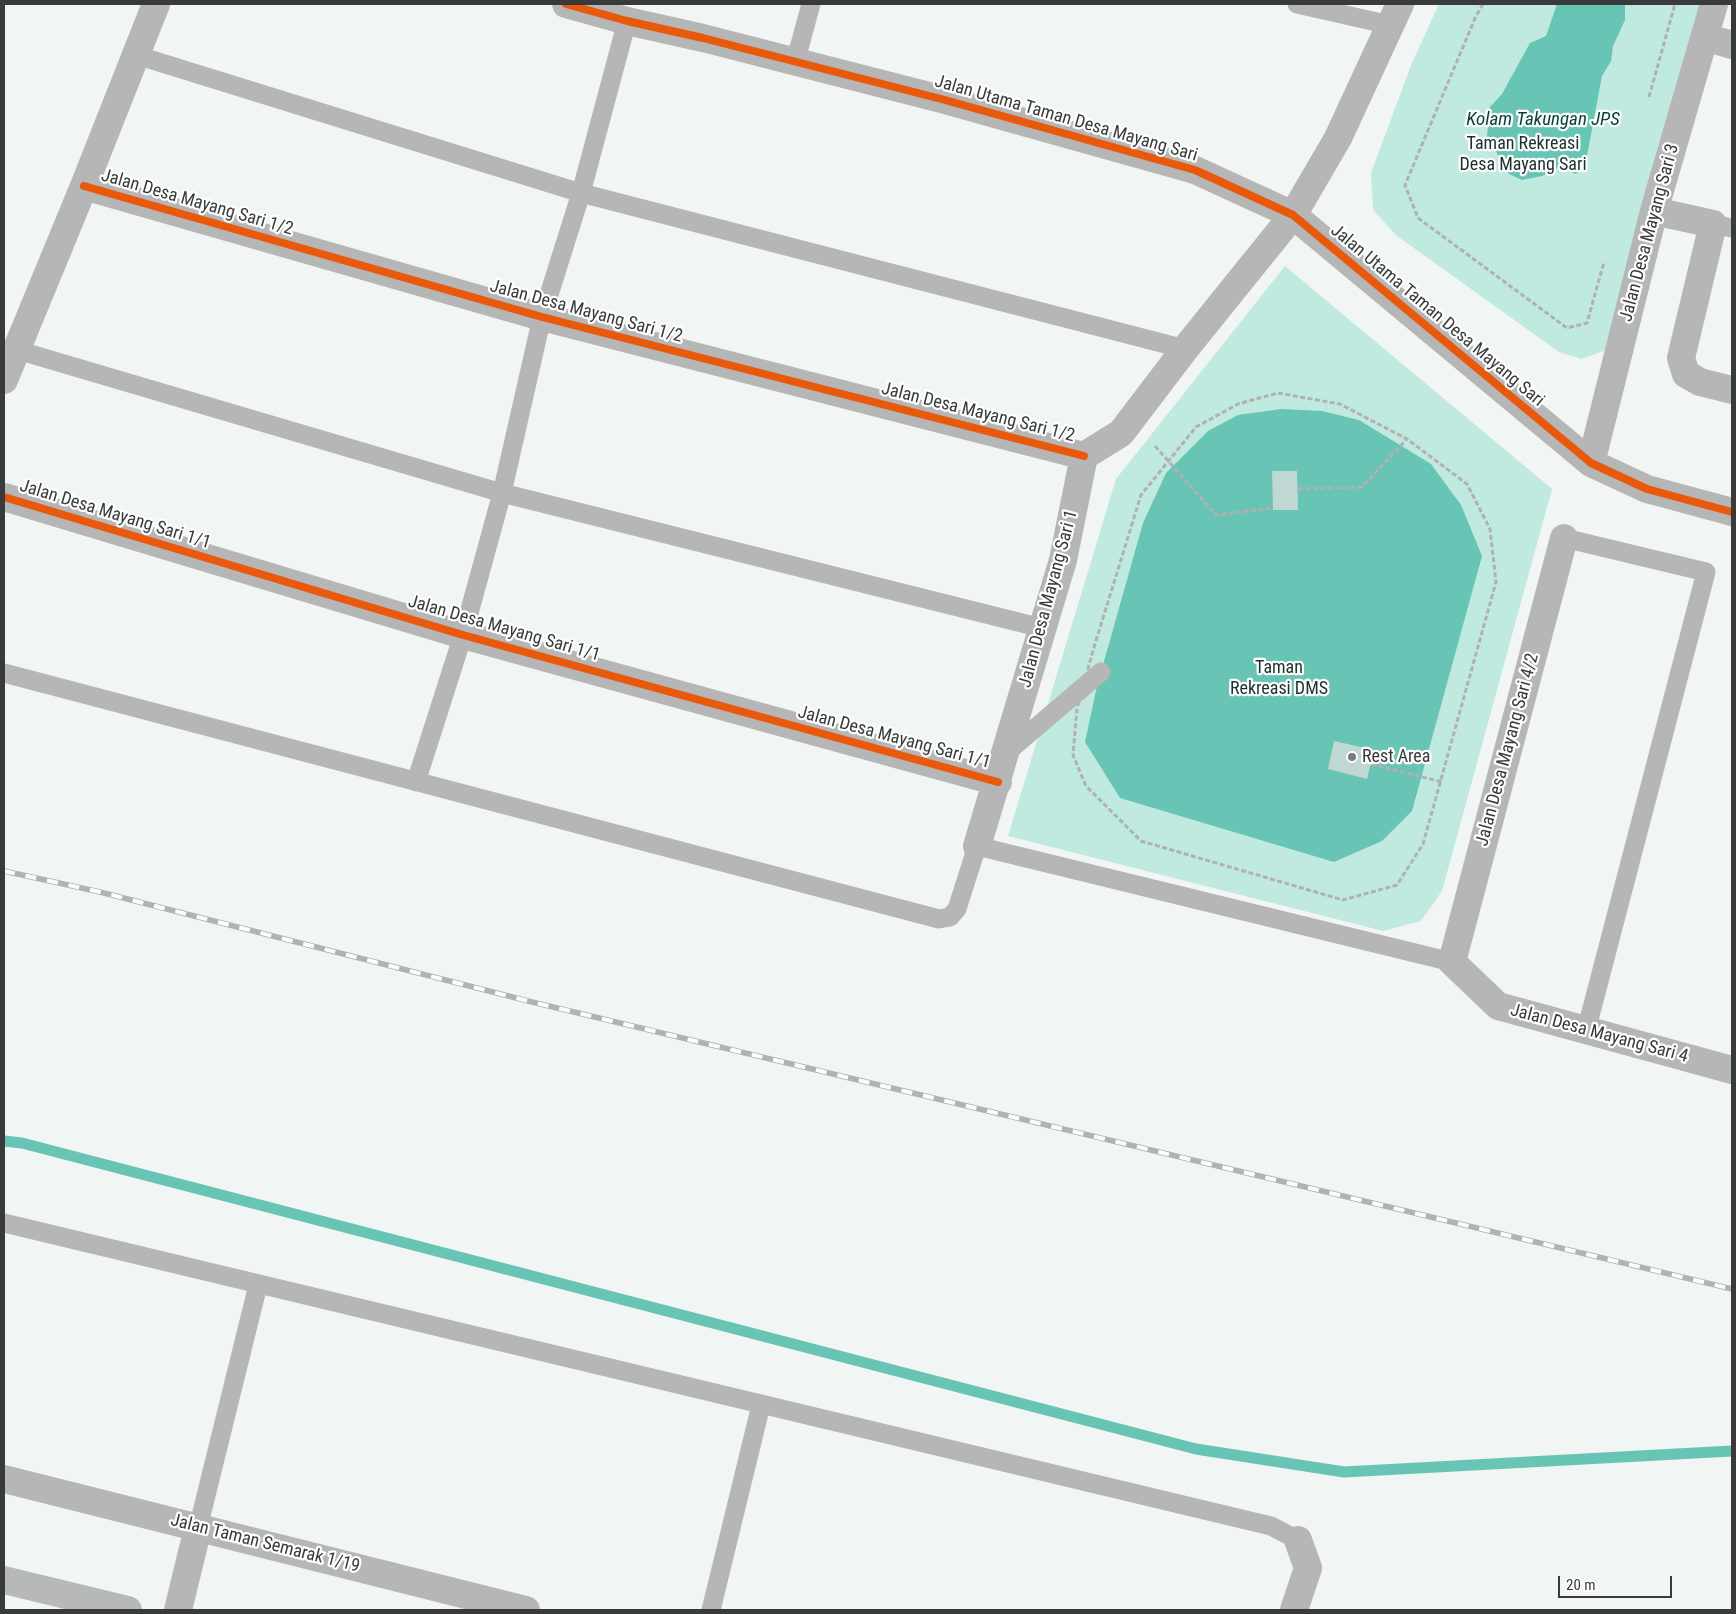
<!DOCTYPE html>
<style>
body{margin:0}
#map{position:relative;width:1736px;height:1614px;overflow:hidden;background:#f1f5f3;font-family:"Roboto Condensed",sans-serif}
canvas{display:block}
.frame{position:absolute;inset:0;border:5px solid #383b3a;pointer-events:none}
.scale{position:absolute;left:1558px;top:1576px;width:114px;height:22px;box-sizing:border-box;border:2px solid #383b3a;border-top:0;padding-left:6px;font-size:15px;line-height:18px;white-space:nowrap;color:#383b3a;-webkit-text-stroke:4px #fff;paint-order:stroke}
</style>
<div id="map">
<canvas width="1736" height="1614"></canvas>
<div class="frame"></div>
<div class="scale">20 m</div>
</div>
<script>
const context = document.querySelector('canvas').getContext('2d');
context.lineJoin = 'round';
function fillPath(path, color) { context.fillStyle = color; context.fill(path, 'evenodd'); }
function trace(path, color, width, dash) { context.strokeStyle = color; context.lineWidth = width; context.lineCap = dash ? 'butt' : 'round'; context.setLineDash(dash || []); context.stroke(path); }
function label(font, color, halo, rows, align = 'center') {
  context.font = font + ' "Roboto Condensed",sans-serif'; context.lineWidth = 4.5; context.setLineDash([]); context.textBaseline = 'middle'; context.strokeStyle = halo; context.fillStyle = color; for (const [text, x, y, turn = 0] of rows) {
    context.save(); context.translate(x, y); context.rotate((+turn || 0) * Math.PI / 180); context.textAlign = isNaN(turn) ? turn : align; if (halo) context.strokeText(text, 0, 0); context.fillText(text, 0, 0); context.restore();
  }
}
const green = new Path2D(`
 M 1439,4 L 1706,4 L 1609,349 L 1581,359 L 1559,352 L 1397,236 L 1373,210 L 1371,173 L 1412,63 Z
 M 1285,266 L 1552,489 L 1442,891 L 1421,921 L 1383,931 L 1008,836 L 1116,479 Z`);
const water = new Path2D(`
 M 1557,4 L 1625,4 L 1625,20 L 1613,46 L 1611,61 L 1602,76 L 1586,161 L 1576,174 L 1559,167 L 1542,176 L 1522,180 L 1509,174 L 1487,136 L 1490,107 L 1502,94 L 1530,43 L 1546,36 Z
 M 1281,409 L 1322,411 L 1359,420 L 1431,464 L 1461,505 L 1482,556 L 1412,811 L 1382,841 L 1334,862 L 1120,798 L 1085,742 L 1097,686 L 1143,523 L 1166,473 L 1208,431 L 1238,415 Z`);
const stream = new Path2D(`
 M 4,1141 L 22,1143 L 1196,1449 L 1344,1472 L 1732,1451`);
const building = new Path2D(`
 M 1272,471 L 1297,471 L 1298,510 L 1273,510 Z
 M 1334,741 L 1374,750 L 1367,779 L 1328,769 Z`);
const path = new Path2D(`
 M 1483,4 L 1476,16 L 1405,185 L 1418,218 L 1567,328 L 1587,323 L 1604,262
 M 1649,97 L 1675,4
 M 1278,393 L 1340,404 L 1407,439 L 1467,484 L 1490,529 L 1496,582 L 1423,844 L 1397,885 L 1343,900 L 1141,841 L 1086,786 L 1073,755 L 1077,709 L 1094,647 L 1141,495 L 1196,427 L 1238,404 Z
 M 1155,446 L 1216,515 L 1273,508
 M 1298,489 L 1362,487 L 1407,439
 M 1371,764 L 1442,782`);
const lane = new Path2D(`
 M 1297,4 L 1390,25
 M 136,55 L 581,193 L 1185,349
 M 795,63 L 811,4
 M 1713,224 L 1732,228
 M 17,350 L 502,493 L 1042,628
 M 1564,538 L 1706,572 L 1586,1031
 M 4,673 L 939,919 L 950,917 L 957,909 L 977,846 L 1452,962
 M 1006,753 L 1101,672
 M 416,782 L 463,635 L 502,493 L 542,317 L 581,193 L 627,21
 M 4,1223 L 1271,1526 L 1298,1540
 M 198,1528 L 258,1285
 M 711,1610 L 761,1405`);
const street = new Path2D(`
 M 566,4 L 627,21 L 703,38 L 945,100 L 1195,170 L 1293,215 L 1591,463 L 1647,489 L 1732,512
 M 1705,37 L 1732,45
 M 84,186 L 542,317 L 1084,456
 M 1654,211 L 1713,224 L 1681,358 L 1686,374 L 1700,382 L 1732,390
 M 4,380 L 84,186 L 156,4
 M 1591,463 L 1654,211 L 1714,4
 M 4,497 L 463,635 L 998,782
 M 1564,538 L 1452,962 L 1498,1006 L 1732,1070
 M 977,846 L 1063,560 L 1084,456 L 1121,433 L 1185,349 L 1293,215 L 1338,138 L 1400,4
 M 4,1479 L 526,1610
 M 178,1610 L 198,1528
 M 1294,1610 L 1308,1568 L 1298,1540`);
const primary = new Path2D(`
 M 4,1580 L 128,1610`);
const rail = new Path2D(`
 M 4,871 L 100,892 L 532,1002 L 1732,1289`);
const cycleway = new Path2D(`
 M 566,4 L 627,21 L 703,38 L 945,100 L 1195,170 L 1293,215 L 1591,463 L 1647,489 L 1732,512
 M 84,186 L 542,317 L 1084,456
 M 4,497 L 463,635 L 998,782`);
const markers = [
 [1352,757,5,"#797c7b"]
];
const streetNames = [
 ["Jalan Utama Taman Desa Mayang Sari",1066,119,16],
 ["Jalan Desa Mayang Sari 1/2",197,203,16],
 ["Jalan Desa Mayang Sari 3",1650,233,-75],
 ["Jalan Desa Mayang Sari 1/2",586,312,15],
 ["Jalan Utama Taman Desa Mayang Sari",1437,316,40],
 ["Jalan Desa Mayang Sari 1/2",978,413,14],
 ["Jalan Desa Mayang Sari 1/1",115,515,17],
 ["Jalan Desa Mayang Sari 1",1049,599,-75],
 ["Jalan Desa Mayang Sari 1/1",504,629,16],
 ["Jalan Desa Mayang Sari 1/1",894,738,15],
 ["Jalan Desa Mayang Sari 4/2",1508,750,-75],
 ["Jalan Desa Mayang Sari 4",1599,1034,15],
 ["Jalan Taman Semarak 1/19",265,1544,14]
];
const parkNames = [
 ["Taman Rekreasi",1523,144],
 ["Desa Mayang Sari",1523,165],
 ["Taman",1279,668],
 ["Rekreasi DMS",1279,689]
];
const poiNames = [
 ["Rest Area",1362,757]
];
const waterNames = [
 ["Kolam Takungan JPS",1543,120]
];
fillPath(green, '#c0eadf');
fillPath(water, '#68c4b4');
trace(stream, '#68c4b4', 11);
fillPath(building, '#c0d8d3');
trace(path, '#b0b1b1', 3, [5, 2.5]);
trace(lane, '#b6b6b6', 19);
trace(street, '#b6b6b6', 28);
trace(primary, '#b6b9b8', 28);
trace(rail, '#b0b3b2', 5.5);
trace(rail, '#fff', 4, [11]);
trace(cycleway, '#e8590c', 8);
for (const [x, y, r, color] of markers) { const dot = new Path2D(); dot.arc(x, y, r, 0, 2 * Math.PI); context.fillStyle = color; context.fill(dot); trace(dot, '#fff', 2); }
label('18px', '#383b3a', '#fff', streetNames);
label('18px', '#1b302b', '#fff', parkNames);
label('18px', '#383b3a', '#fff', poiNames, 'left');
label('italic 19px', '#063f35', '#fff', waterNames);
</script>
